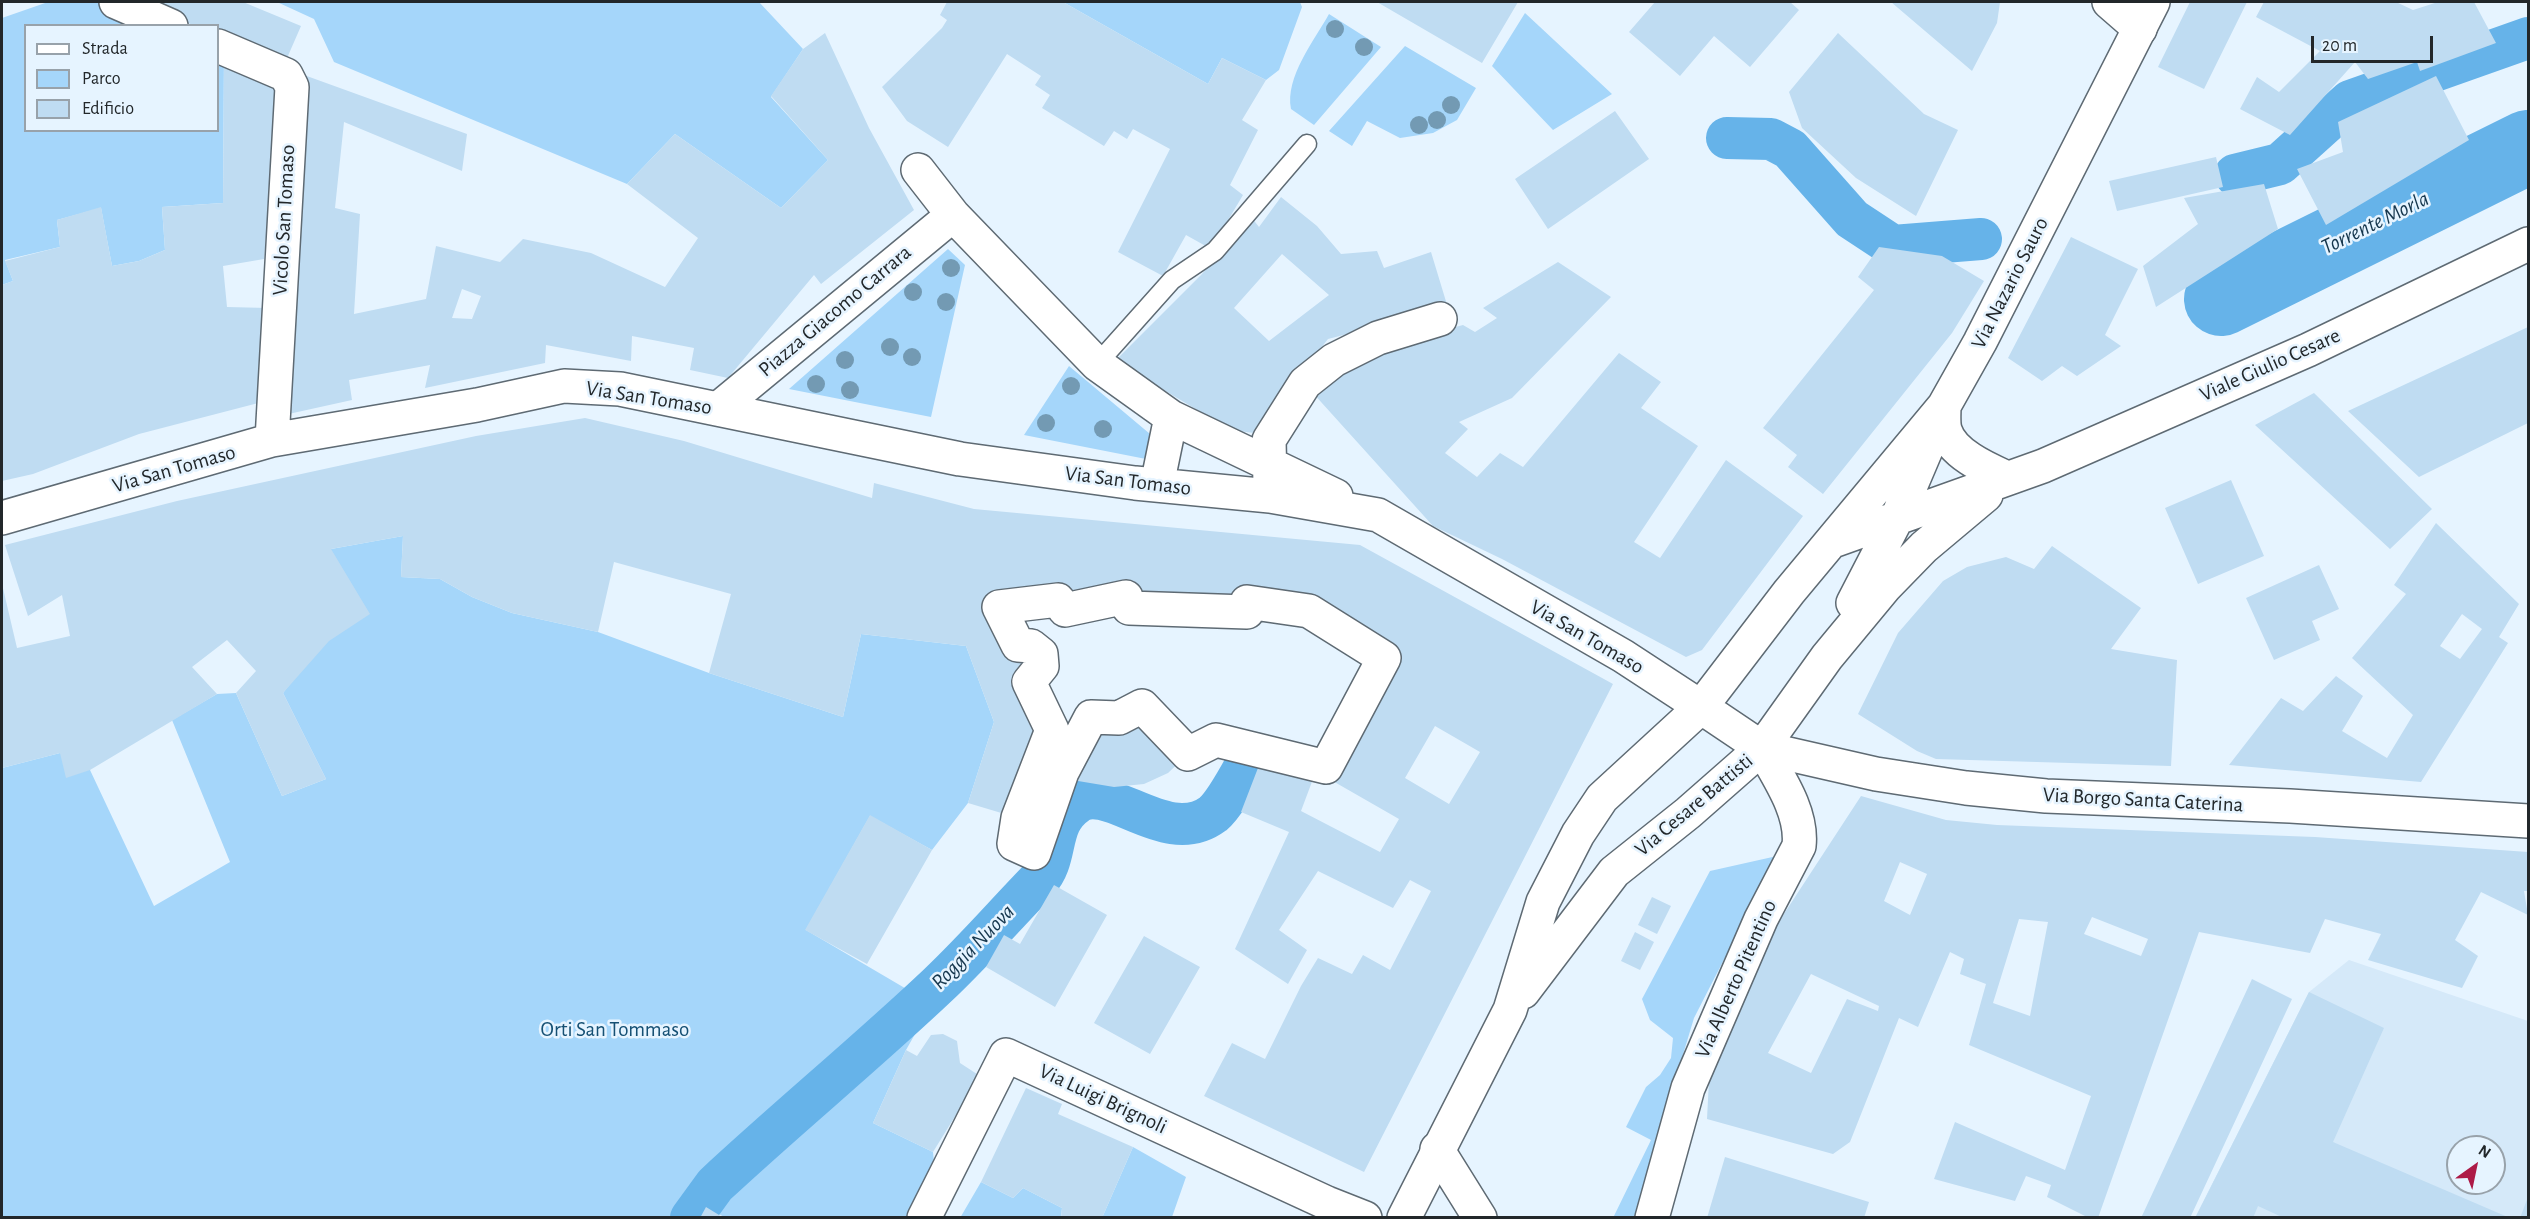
<!DOCTYPE html>
<style>
body{margin:0}
#map{position:relative;width:2530px;height:1219px;overflow:hidden;background:#e6f4ff;font-family:"Alegreya Sans",sans-serif}
canvas{display:block}
.frame{position:absolute;inset:0;border:3px solid #22272a;pointer-events:none}
.legend{position:absolute;left:24px;top:24px;width:195px;height:108px;box-sizing:border-box;background:#e6f4ff;border:2px solid #98a2aa;margin:0;padding:8px 10px;list-style:none;font-size:18px;color:#22272a}
.legend li{display:flex;align-items:center;gap:12px;height:30px}
.legend b{width:30px;border:2px solid #98a2aa}
.north{position:absolute;left:2446px;top:1135px;width:60px;height:60px;box-sizing:border-box;background:#e6f4ff;border:2px solid #98a2aa;border-radius:50%;rotate:33deg;font-size:16px;font-weight:700;line-height:24px;text-align:center;color:#22272a}
.north::after{content:'';display:block;margin:auto;width:21px;height:27px;background:#ad1a47;clip-path:polygon(50% 0,100% 100%,50% 72%,0 100%)}
.scale{position:absolute;left:2311px;top:36px;width:122px;height:27px;box-sizing:border-box;border:3px solid #22272a;border-top:0;padding-left:8px;font-size:18px;line-height:21px;white-space:nowrap;color:#22272a;-webkit-text-stroke:4px #e6f4ff;paint-order:stroke}
</style>
<div id="map">
<canvas width="2530" height="1219"></canvas>
<div class="frame"></div>
<ul class="legend">
<li><b style="height:8px;background:#fff"></b>Strada</li>
<li><b style="height:16px;background:#a5d6fa"></b>Parco</li>
<li><b style="height:16px;background:#bfdcf2"></b>Edificio</li>
</ul>
<div class="north">N</div>
<div class="scale">20 m</div>
</div>
<script>
const context = document.querySelector('canvas').getContext('2d');
context.lineJoin = 'round';
function fillPath(path, color) { context.fillStyle = color; context.fill(path, 'evenodd'); }
function trace(path, color, width, dash) { context.strokeStyle = color; context.lineWidth = width; context.lineCap = dash ? 'butt' : 'round'; context.setLineDash(dash || []); context.stroke(path); }
function label(font, color, halo, rows, align = 'center') {
  context.font = font + ' "Alegreya Sans",sans-serif'; context.lineWidth = 5; context.setLineDash([]); context.textBaseline = 'middle'; context.strokeStyle = halo; context.fillStyle = color; for (const [text, x, y, turn = 0] of rows) {
    context.save(); context.translate(x, y); context.rotate((+turn || 0) * Math.PI / 180); context.textAlign = isNaN(turn) ? turn : align; if (halo) context.strokeText(text, 0, 0); context.fillText(text, 0, 0); context.restore();
  }
}
const built = new Path2D(`
 M 2349,960 L 2528,1021 L 2528,1217 L 2195,1218 L 2309,992 ZM 2458,1147 L 2494,1147 L 2494,1183 L 2458,1183 Z`);
const green = new Path2D(`
 M 48,2 L 106,2 L 157,25 L 26,26 L 26,130 L 218,130 L 218,51 L 224,54 L 223,203 L 162,207 L 165,250 L 139,261 L 112,266 L 101,208 L 57,220 L 60,247 L 5,260 L 13,281 L 2,285 L 2,18 Z
 M 277,2 L 759,2 L 803,49 L 771,97 L 828,160 L 781,208 L 675,134 L 627,184 L 334,62 L 314,19 Z
 M 1063,2 L 1300,2 L 1302,7 L 1279,70 L 1266,80 L 1222,58 L 1208,84 Z
 M 1525,13 L 1612,94 L 1553,130 L 1492,66 Z
 M 1329,14 L 1381,47 L 1314,125 L 1291,109 C 1285,77 1314,41 1329,14 Z
 M 1405,46 L 1476,88 L 1457,120 L 1433,133 L 1400,138 L 1367,121 L 1352,146 L 1329,131 Z
 M 948,249 L 965,265 L 931,417 L 789,389 Z
 M 1069,366 L 1156,439 L 1146,459 L 1024,435 Z
 M 403,536 L 401,577 L 440,579 L 472,597 L 512,613 L 598,632 L 709,673 L 843,717 L 861,634 L 966,646 L 994,722 L 968,803 L 932,850 L 870,816 L 806,930 L 932,1004 L 906,1050 L 873,1123 L 933,1152 L 937,1195 L 927,1217 L 724,1217 L 707,1207 L 700,1218 L 2,1218 L 2,768 L 60,753 L 90,770 L 154,906 L 230,862 L 172,720 L 217,694 L 236,693 L 282,796 L 326,779 L 283,693 L 296,676 L 331,549 Z
 M 1777,856 L 1694,1018 L 1634,1217 L 1613,1218 L 1651,1140 L 1626,1127 L 1646,1087 L 1660,1075 L 1671,1058 L 1673,1038 L 1650,1020 L 1642,999 L 1710,871 Z
 M 1133,1147 L 1186,1177 L 1172,1217 L 1102,1218 Z
 M 981,1182 L 1013,1198 L 1023,1188 L 1062,1208 L 1061,1217 L 960,1218 Z`);
const canal = new Path2D(`
 M 1727,138 L 1771,139 L 1790,149 L 1852,219 L 1893,246 L 1981,239
 M 2235,175 L 2280,164 L 2350,101 L 2528,38
 M 691,1218 L 715,1185 C 788,1117 865,1054 938,985 C 973,952 1005,915 1038,881 C 1060,857 1046,824 1077,803 C 1109,780 1166,849 1213,814 C 1225,804 1240,775 1248,761`);
const river = new Path2D(`
 M 2221,299 L 2528,147`);
const building = new Path2D(`
 M 141,2 L 243,2 L 301,26 L 284,65 L 218,36 L 218,26 L 195,26 Z
 M 947,2 L 1063,2 L 1208,84 L 1222,58 L 1266,80 L 1242,120 L 1258,130 L 1230,185 L 1243,195 L 1211,249 L 1186,235 L 1163,276 L 1118,252 L 1170,149 L 1133,129 L 1127,139 L 1114,131 L 1104,146 L 1042,108 L 1050,95 L 1035,85 L 1041,76 L 1007,54 L 948,147 L 907,121 L 882,87 L 942,28 L 947,20 L 940,15 Z
 M 1377,2 L 1518,2 L 1482,63 Z
 M 1655,2 L 1790,2 L 1799,10 L 1750,67 L 1714,36 L 1680,76 L 1629,32 Z
 M 1891,2 L 2000,2 L 1997,23 L 1972,71 Z
 M 2190,2 L 2247,2 L 2204,89 L 2158,67 Z
 M 2264,2 L 2396,2 L 2413,10 L 2438,2 L 2474,2 L 2496,43 L 2420,71 L 2417,62 L 2368,79 L 2355,62 L 2290,135 L 2240,109 L 2257,77 L 2279,92 L 2320,51 L 2256,17 Z
 M 825,33 L 869,128 L 914,210 L 821,284 L 814,275 L 728,378 L 690,370 L 694,348 L 632,336 L 631,361 L 546,345 L 545,363 L 425,388 L 430,365 L 349,380 L 352,400 L 284,415 L 304,75 L 467,134 L 462,171 L 344,122 L 335,208 L 360,214 L 354,314 L 426,299 L 436,246 L 500,262 L 523,239 L 591,253 L 665,287 L 698,238 L 627,184 L 675,134 L 781,208 L 828,160 L 771,96 L 803,49 ZM 462,289 L 481,296 L 472,319 L 452,318 Z
 M 1838,33 L 1924,114 L 1958,130 L 1916,216 L 1856,178 L 1802,128 L 1789,92 Z
 M 224,54 L 280,80 L 264,259 L 223,266 L 227,307 L 268,308 L 266,401 L 139,434 L 33,474 L 2,481 L 2,285 L 13,281 L 5,261 L 60,247 L 57,220 L 101,207 L 112,266 L 139,261 L 165,250 L 162,207 L 223,203 Z
 M 2436,76 L 2469,140 L 2326,225 L 2297,169 L 2343,152 L 2338,122 Z
 M 1615,111 L 1649,159 L 1548,229 L 1515,179 Z
 M 2216,157 L 2223,187 L 2117,211 L 2109,181 Z
 M 2264,184 L 2278,229 L 2156,307 L 2143,266 L 2198,224 L 2184,198 Z
 M 1281,197 L 1317,226 L 1341,254 L 1377,251 L 1384,268 L 1431,252 L 1448,308 L 1328,339 L 1254,433 L 1231,430 L 1115,361 L 1201,275 L 1252,218 L 1259,227 ZM 1282,254 L 1329,295 L 1269,341 L 1234,308 Z
 M 2071,237 L 2138,269 L 2105,335 L 2121,346 L 2077,376 L 2062,366 L 2042,381 L 2008,358 Z
 M 1879,247 L 1942,256 L 1984,281 L 1952,333 L 1823,494 L 1788,467 L 1797,455 L 1763,428 L 1874,290 L 1858,277 Z
 M 1558,262 L 1611,297 L 1512,398 L 1459,422 L 1468,429 L 1445,453 L 1477,477 L 1500,453 L 1523,467 L 1619,353 L 1661,382 L 1641,408 L 1698,446 L 1634,542 L 1660,558 L 1726,460 L 1803,516 L 1702,650 L 1686,657 L 1502,559 L 1433,526 L 1312,392 L 1381,347 L 1463,325 L 1475,332 L 1497,318 L 1483,308 Z
 M 2528,327 L 2528,423 L 2419,477 L 2348,411 Z
 M 2314,393 L 2432,509 L 2390,549 L 2255,425 Z
 M 585,418 L 684,441 L 872,498 L 874,483 L 974,509 L 1360,545 L 1613,684 L 1364,1172 L 1204,1096 L 1232,1043 L 1265,1059 L 1301,986 L 1318,958 L 1352,974 L 1363,955 L 1390,970 L 1431,891 L 1410,880 L 1393,908 L 1318,871 L 1279,930 L 1307,950 L 1288,984 L 1235,949 L 1289,832 L 1241,812 L 1263,755 L 1316,771 L 1301,811 L 1380,852 L 1399,819 L 1324,776 L 1384,658 L 1309,611 L 999,607 L 1018,645 L 1052,730 L 1018,818 L 968,803 L 994,722 L 966,646 L 861,634 L 843,717 L 709,673 L 731,594 L 614,562 L 598,632 L 512,613 L 472,597 L 440,579 L 401,577 L 403,536 L 331,549 L 370,614 L 329,641 L 283,693 L 326,779 L 282,796 L 236,693 L 256,671 L 227,640 L 192,667 L 217,694 L 90,770 L 66,778 L 60,753 L 2,768 L 2,584 L 17,648 L 70,636 L 62,595 L 28,616 L 5,545 L 177,501 L 476,436 ZM 1435,726 L 1480,752 L 1449,804 L 1405,778 Z
 M 2231,480 L 2264,556 L 2198,584 L 2165,508 Z
 M 2436,523 L 2519,604 L 2499,637 L 2508,643 L 2421,782 L 2229,765 L 2281,698 L 2303,711 L 2336,676 L 2363,696 L 2342,731 L 2387,758 L 2413,715 L 2352,658 L 2406,594 L 2394,585 ZM 2462,614 L 2482,629 L 2460,659 L 2440,646 Z
 M 2052,546 L 2141,608 L 2111,649 L 2177,660 L 2171,766 L 1936,759 L 1917,751 L 1858,714 L 1898,633 L 1943,581 L 1967,567 L 2006,557 L 2034,569 Z
 M 2319,565 L 2339,609 L 2312,621 L 2320,640 L 2274,660 L 2246,598 Z
 M 1142,706 L 1188,754 L 1168,773 L 1144,784 L 1114,787 L 1078,781 L 1062,772 L 1091,717 Z
 M 1861,796 L 1946,820 L 1997,825 L 2315,837 L 2528,852 L 2528,891 L 2524,891 L 2528,915 L 2481,892 L 2455,940 L 2478,956 L 2462,988 L 2368,960 L 2381,934 L 2325,919 L 2310,953 L 2199,932 L 2098,1218 L 2089,1218 L 2047,1197 L 2051,1185 L 2026,1176 L 2015,1201 L 1934,1179 L 1955,1122 L 2065,1170 L 2091,1096 L 1969,1045 L 1986,984 L 1960,974 L 1964,959 L 1950,952 L 1918,1027 L 1899,1018 L 1850,1142 L 1833,1154 L 1707,1119 L 1709,1080 L 1778,923 ZM 1900,862 L 1927,874 L 1910,915 L 1884,901 ZM 2092,917 L 2148,939 L 2141,956 L 2084,934 ZM 2019,919 L 2048,922 L 2030,1016 L 1993,1003 ZM 1811,974 L 1879,1006 L 1878,1011 L 1847,999 L 1811,1073 L 1768,1053 Z
 M 870,815 L 932,850 L 867,964 L 805,930 Z
 M 1054,885 L 1107,915 L 1055,1007 L 986,967 L 1004,935 L 1020,944 Z
 M 1652,897 L 1671,906 L 1657,934 L 1638,925 Z
 M 1635,932 L 1654,942 L 1640,970 L 1621,961 Z
 M 1144,936 L 1200,967 L 1150,1054 L 1094,1023 Z
 M 2252,979 L 2292,999 L 2190,1218 L 2141,1218 Z
 M 2309,992 L 2384,1028 L 2333,1142 L 2510,1218 L 2284,1218 L 2258,1206 L 2253,1218 L 2195,1218 Z
 M 943,1034 L 957,1041 L 960,1063 L 980,1076 L 933,1152 L 873,1123 L 906,1050 L 917,1056 L 931,1035 Z
 M 1026,1088 L 1062,1104 L 1058,1114 L 1133,1147 L 1102,1218 L 1061,1218 L 1062,1208 L 1023,1188 L 1013,1198 L 981,1182 Z
 M 1725,1157 L 1869,1202 L 1864,1218 L 1707,1218 Z
 M 2528,1197 L 2528,1218 L 2520,1218 Z
 M 706,1207 L 724,1218 L 700,1218 Z`);
const lane = new Path2D(`
 M 1097,364 L 1172,280 L 1215,251 L 1307,144`);
const street = new Path2D(`
 M 116,2 L 171,26
 M 2109,2 L 2140,29
 M 218,46 L 286,75 L 292,87 L 272,440
 M 918,170 L 953,215 L 1097,364 L 1171,417 L 1336,496
 M 718,409 L 953,215
 M 1270,484 L 1269,440 L 1305,383 L 1334,360 L 1378,338 L 1440,319
 M 1157,485 L 1171,417
 M 2,518 L 272,440 L 477,405 L 564,386 L 620,389 L 960,459 L 1135,483 L 1270,496 L 1378,515 L 1623,656 L 1701,707
 M 1126,597 L 1129,608 L 1247,612 L 1247,602 L 1309,611 L 1384,658 L 1326,767 L 1216,740 L 1188,754 L 1142,706 L 1119,718 L 1091,717 L 1062,772 L 1034,853 L 1014,844 L 1018,818 L 1052,730 L 1029,682 L 1042,666 L 1041,654 L 1031,646 L 1018,645 L 999,607 L 1058,600 L 1065,610 Z
 M 1437,1149 L 1480,1218
 M 924,1218 L 1006,1055 L 1327,1203 L 1365,1218
 M 1652,1218 L 1688,1088 L 1761,919 L 1799,846 C 1803,812 1778,777 1762,748`);
const secondary = new Path2D(`
 M 1944,406 C 1944,413 1943,423 1945,430 C 1952,454 1987,469 2007,478
 M 1833,541 L 2043,466 L 2308,350 L 2528,244
 M 1853,603 L 1897,518 L 1931,438
 M 1701,707 L 1762,748 L 1876,774 L 1966,788 L 2046,796 L 2290,806 L 2528,821
 M 1523,992 L 1614,872 L 1688,813 L 1762,748 L 1827,657 L 1885,587 L 1924,547 L 1986,495
 M 1404,1218 L 1510,1010 L 1543,902 L 1578,834 L 1602,798 L 1701,707 L 1789,592 L 1944,406 L 1980,342 L 2153,2`);
const trees = [
 [1335,29],
 [1364,47],
 [1451,105],
 [1437,120],
 [1419,125],
 [951,268],
 [913,292],
 [946,302],
 [890,347],
 [912,357],
 [845,360],
 [816,384],
 [1071,386],
 [850,390],
 [1046,423],
 [1103,429]
];
const streetNames = [
 ["Vicolo San Tomaso",284,220,-87],
 ["Via Nazario Sauro",2010,283,-63],
 ["Piazza Giacomo Carrara",835,311,-40],
 ["Viale Giulio Cesare",2270,365,-24],
 ["Via San Tomaso",649,398,9],
 ["Via San Tomaso",174,469,-16],
 ["Via San Tomaso",1128,481,7],
 ["Via San Tomaso",1587,637,30],
 ["Via Borgo Santa Caterina",2143,800,3],
 ["Via Cesare Battisti",1694,805,-40],
 ["Via Alberto Pitentino",1736,979,-66],
 ["Via Luigi Brignoli",1103,1099,25]
];
const parkNames = [
 ["Orti San Tommaso",615,1030]
];
const waterNames = [
 ["Torrente Morla",2375,223,-26],
 ["Roggia Nuova",973,947,-46]
];
fillPath(built, '#d5e9f9');
fillPath(green, '#a5d6fa');
trace(canal, '#66b3e9', 42);
trace(river, '#66b3e9', 74);
fillPath(building, '#bfdcf2');
trace(lane, '#5e6a73', 21);
trace(street, '#5e6a73', 36);
trace(secondary, '#5e6a73', 36);
trace(lane, '#fff', 18);
trace(street, '#fff', 33);
trace(secondary, '#fff', 33);
context.fillStyle = '#739ab3';
for (const [x, y] of trees) { context.beginPath(); context.arc(x, y, 9, 0, 2 * Math.PI); context.fill(); }
label('21px', '#22272a', '#e6f4ff', streetNames);
label('21px', '#155074', '#e6f4ff', parkNames);
label('italic 22px', '#15364d', '#e6f4ff', waterNames);
</script>
